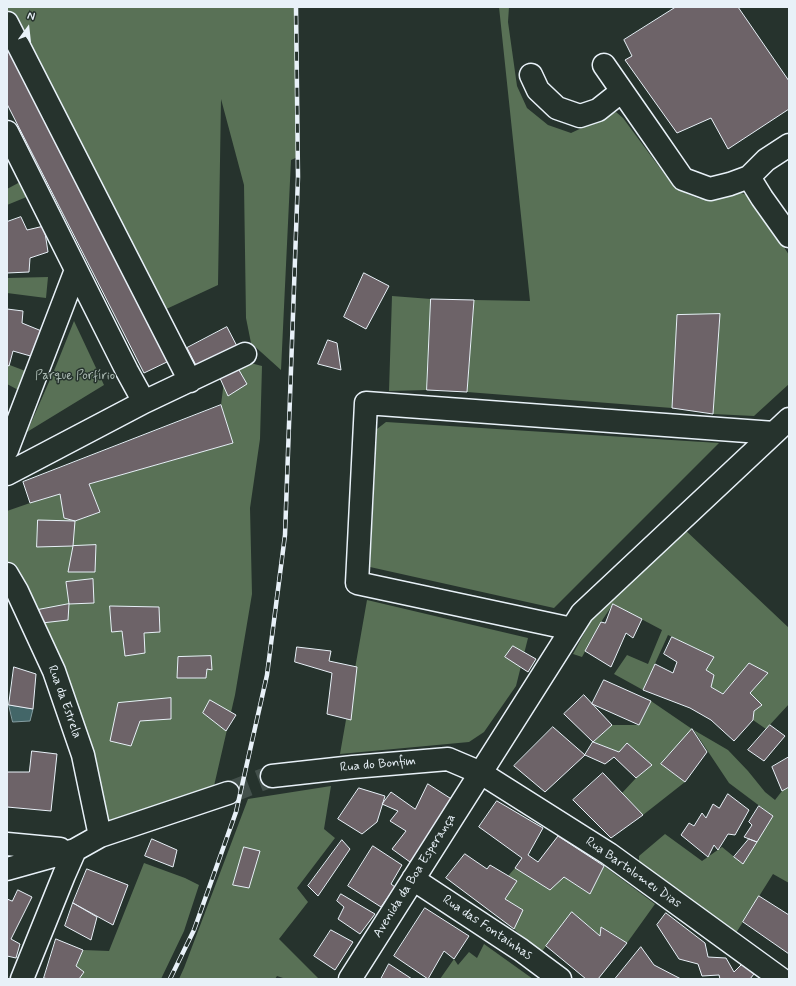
<!DOCTYPE html>
<meta charset="utf-8">
<style>
body{margin:0}
#map{position:relative;width:796px;height:986px;overflow:hidden;background:#26332d;font-family:Mynerve,sans-serif}
canvas{display:block}
.frame{position:absolute;inset:0;border:8px solid #e8f1f8;pointer-events:none}
.north{position:absolute;left:8px;top:8px;width:40px;height:40px;-webkit-text-stroke:3px #26332d;paint-order:stroke;rotate:15deg;font-size:11px;font-weight:700;line-height:16px;text-align:center;color:#e8f1f8}
.north::after{content:'';display:block;margin:auto;width:14px;height:18px;background:#e8f1f8;clip-path:polygon(50% 0,100% 100%,50% 72%,0 100%)}
</style>
<div id="map">
<canvas width="796" height="986"></canvas>
<div class="frame"></div>
<div class="north">N</div>
</div>
<script>
const context = document.querySelector('canvas').getContext('2d');
context.lineJoin = 'round';
function fillPath(path, color) { context.fillStyle = color; context.fill(path, 'evenodd'); }
function trace(path, color, width, dash) { context.strokeStyle = color; context.lineWidth = width; context.lineCap = dash ? 'butt' : 'round'; context.setLineDash(dash || []); context.stroke(path); }
function label(font, color, halo, rows, align = 'center') {
  context.font = font + ' Mynerve,sans-serif'; context.lineWidth = 3; context.setLineDash([]); context.textBaseline = 'middle'; context.strokeStyle = halo; context.fillStyle = color; for (const [text, x, y, turn = 0] of rows) {
    context.save(); context.translate(x, y); context.rotate((+turn || 0) * Math.PI / 180); context.textAlign = isNaN(turn) ? turn : align; if (halo) context.strokeText(text, 0, 0); context.fillText(text, 0, 0); context.restore();
  }
}
const green = new Path2D(`
 M 7,7 L 296,7 L 298,157 L 291,160 L 281,370 L 251,343 L 246,318 L 244,185 L 221,99 L 218,285 L 162,311 L 7,9 Z
 M 499,7 L 509,7 L 508,22 L 517,86 L 527,108 L 548,125 L 571,133 L 616,112 L 623,118 L 671,183 L 685,193 L 700,199 L 714,199 L 739,192 L 749,196 L 772,228 L 789,255 L 789,384 L 754,416 L 713,414 L 720,314 L 677,316 L 672,408 L 467,392 L 474,300 L 530,301 Z
 M 22,181 L 29,196 L 7,205 L 7,189 Z
 M 48,277 L 46,298 L 7,293 L 7,278 Z
 M 392,296 L 431,299 L 427,390 L 389,391 Z
 M 74,321 L 104,385 L 27,432 L 56,366 Z
 M 227,357 L 262,366 L 260,439 L 250,508 L 252,594 L 235,695 L 211,799 L 100,836 L 83,755 L 7,578 L 7,511 L 30,503 L 60,494 L 75,521 L 100,512 L 89,484 L 233,443 L 221,405 Z
 M 7,364 L 28,372 L 22,392 L 7,384 Z
 M 386,422 L 719,443 L 554,608 L 370,567 L 377,429 Z
 M 683,528 L 789,628 L 789,704 L 766,729 L 753,720 L 754,711 L 762,705 L 750,693 L 768,673 L 749,663 L 723,694 L 711,687 L 714,675 L 706,670 L 714,657 L 668,635 L 643,690 L 614,674 L 627,655 L 648,664 L 662,630 L 613,604 L 601,622 L 582,657 L 573,654 L 593,617 Z
 M 367,600 L 528,638 L 516,686 L 484,732 L 469,742 L 340,754 Z
 M 651,701 L 692,729 L 728,750 L 748,771 L 765,792 L 775,800 L 782,791 L 789,787 L 789,883 L 773,874 L 736,933 L 643,867 L 639,862 L 639,856 L 665,834 L 702,861 L 722,847 L 743,864 L 773,816 L 729,783 L 693,729 L 661,764 L 685,782 L 643,815 L 622,793 L 636,778 L 652,765 L 628,744 L 619,752 L 593,742 L 612,725 L 639,725 Z
 M 331,786 L 324,829 L 335,838 L 297,888 L 308,902 L 279,939 L 319,979 L 286,979 L 277,976 L 275,979 L 179,979 L 184,968 L 248,799 Z
 M 144,863 L 185,878 L 199,885 L 184,931 L 161,979 L 74,979 L 76,966 L 83,950 L 109,951 Z
 M 604,866 L 655,904 L 627,943 L 602,927 L 600,936 L 572,912 L 540,954 L 514,929 L 522,910 L 505,899 L 517,881 L 508,876 L 515,868 L 564,877 L 590,894 Z
 M 484,944 L 533,979 L 440,979 L 454,959 L 458,965 L 469,952 L 477,958 Z`);
const water = new Path2D(`
 M 9,705 L 33,709 L 30,721 L 13,722 Z`);
const building = new Path2D(`
 M 676,7 L 738,7 L 789,81 L 789,109 L 728,149 L 711,118 L 677,133 L 625,60 L 632,56 L 624,40 Z
 M 7,43 L 169,361 L 144,373 L 7,104 Z
 M 21,217 L 27,230 L 44,226 L 48,252 L 30,258 L 29,272 L 7,273 L 7,222 Z
 M 364,273 L 389,286 L 366,329 L 344,317 Z
 M 431,299 L 474,300 L 467,392 L 427,390 Z
 M 7,309 L 23,311 L 22,323 L 44,332 L 34,357 L 13,351 L 9,366 L 7,365 Z
 M 720,314 L 713,414 L 672,408 L 677,315 Z
 M 227,327 L 239,350 L 199,371 L 187,348 Z
 M 328,340 L 337,343 L 341,370 L 318,364 Z
 M 236,365 L 247,384 L 228,396 L 219,376 Z
 M 221,405 L 233,443 L 89,484 L 100,512 L 75,521 L 64,518 L 60,494 L 30,503 L 23,482 Z
 M 38,520 L 75,521 L 73,546 L 37,547 Z
 M 96,545 L 95,572 L 68,572 L 73,546 Z
 M 93,579 L 94,603 L 69,604 L 66,582 Z
 M 69,604 L 68,620 L 33,624 L 27,612 Z
 M 613,604 L 642,619 L 633,638 L 626,633 L 611,667 L 585,651 L 601,622 L 605,623 Z
 M 110,606 L 159,607 L 160,632 L 144,633 L 145,653 L 125,656 L 122,631 L 112,632 Z
 M 672,637 L 714,657 L 706,670 L 714,675 L 711,687 L 723,694 L 749,663 L 768,673 L 750,693 L 762,705 L 754,711 L 753,720 L 734,741 L 711,720 L 690,708 L 643,690 L 655,664 L 673,673 L 677,662 L 664,654 Z
 M 513,646 L 536,659 L 528,672 L 505,657 Z
 M 297,647 L 331,651 L 329,661 L 357,667 L 351,720 L 327,714 L 332,673 L 295,662 Z
 M 211,656 L 212,670 L 207,669 L 206,678 L 177,678 L 178,657 Z
 M 14,667 L 36,674 L 33,709 L 9,705 Z
 M 604,680 L 651,701 L 639,725 L 592,704 Z
 M 584,695 L 612,725 L 593,742 L 564,714 Z
 M 171,698 L 171,719 L 140,721 L 131,746 L 110,741 L 118,703 Z
 M 210,700 L 236,715 L 226,731 L 203,713 Z
 M 770,725 L 785,736 L 764,761 L 748,750 Z
 M 553,727 L 585,755 L 545,792 L 514,766 Z
 M 692,729 L 707,752 L 685,782 L 661,764 Z
 M 593,742 L 619,752 L 627,743 L 652,765 L 636,778 L 614,757 L 605,764 L 585,755 Z
 M 32,751 L 57,754 L 51,811 L 7,807 L 7,772 L 29,772 Z
 M 789,757 L 789,787 L 782,791 L 772,767 Z
 M 603,773 L 643,815 L 611,838 L 573,800 Z
 M 428,784 L 453,800 L 437,826 L 410,862 L 392,849 L 406,831 L 390,821 L 398,811 L 382,804 L 391,792 L 415,809 Z
 M 359,788 L 385,796 L 377,822 L 362,834 L 338,819 Z
 M 728,794 L 749,810 L 735,835 L 728,834 L 718,850 L 714,845 L 708,857 L 681,835 L 689,823 L 694,826 L 702,813 L 706,818 L 713,804 L 719,808 Z
 M 497,801 L 543,828 L 528,855 L 538,862 L 558,836 L 604,866 L 590,894 L 564,877 L 550,890 L 515,868 L 522,858 L 479,827 Z
 M 759,806 L 773,816 L 757,842 L 744,837 L 752,825 L 749,822 Z
 M 152,839 L 177,850 L 173,867 L 145,856 Z
 M 749,839 L 757,842 L 743,864 L 734,857 Z
 M 342,840 L 350,849 L 318,896 L 308,886 Z
 M 373,846 L 402,865 L 391,884 L 395,887 L 381,907 L 348,886 Z
 M 244,847 L 260,851 L 249,888 L 233,885 Z
 M 465,854 L 487,869 L 490,865 L 517,881 L 505,899 L 523,910 L 514,929 L 446,878 Z
 M 87,869 L 128,885 L 113,925 L 73,903 Z
 M 18,890 L 32,897 L 11,939 L 20,944 L 16,958 L 7,956 L 7,899 L 12,901 Z
 M 341,894 L 375,914 L 360,934 L 338,919 L 344,907 L 337,901 Z
 M 759,896 L 789,915 L 789,954 L 743,922 Z
 M 73,903 L 97,917 L 91,940 L 65,926 Z
 M 425,908 L 469,936 L 454,959 L 444,951 L 428,979 L 394,956 Z
 M 572,912 L 600,936 L 601,927 L 627,943 L 598,979 L 586,979 L 546,946 Z
 M 666,913 L 705,943 L 708,957 L 726,958 L 734,972 L 742,964 L 754,974 L 750,979 L 720,979 L 719,975 L 702,976 L 698,964 L 679,959 L 657,925 Z
 M 331,930 L 353,942 L 335,970 L 314,956 Z
 M 56,939 L 83,950 L 76,966 L 84,972 L 79,979 L 48,979 L 44,978 Z
 M 641,947 L 654,965 L 681,979 L 615,979 Z
 M 389,964 L 412,979 L 381,979 Z`);
const minorTunnel = new Path2D(`
 M 228,793 L 272,776`);
const minor = new Path2D(`
 M 7,23 L 190,381
 M 604,65 L 654,137 L 683,179 L 710,189 L 730,184 L 749,177 L 762,198 L 789,236
 M 531,75 L 538,90 L 557,108 L 580,116 L 598,110 L 622,91
 M 7,132 L 127,371 L 144,402 L 7,474
 M 749,177 L 766,160 L 789,145
 M 144,402 L 245,354
 M 7,450 L 76,270
 M 7,574 L 17,591 L 54,671 L 83,755 L 100,836
 M 572,629 L 357,583 L 366,403 L 774,433
 M 272,776 L 353,767 L 448,759 L 481,773 L 609,854 L 781,979
 M 7,844 L 60,849
 M 7,869 L 75,850 L 100,836 L 228,793
 M 413,879 L 521,950 L 560,979
 M 22,979 L 64,875 L 75,850
 M 350,979 L 582,613 L 789,419`);
const rail = new Path2D(`
 M 170,979 L 194,930 L 236,812 L 267,675 L 285,535 L 298,177 L 296,7`);
const parkNames = [
 ["Parque Porfírio",75,376]
];
const streetNames = [
 ["Rua da Estrela",64,702,70],
 ["Rua do Bonfim",378,765,-5],
 ["Rua Bartolomeu Dias",633,873,35],
 ["Avenida da Boa Esperança",415,876,-58],
 ["Rua das Fontainhas",487,928,34]
];
fillPath(green, '#597156');
fillPath(water, '#436668');
trace(water, '#859ea2', 1);
fillPath(building, '#6d6368');
trace(building, '#e8f1f8', 1);
trace(minorTunnel, '#43504b', 22, [22, 11]);
trace(minor, '#e8f1f8', 25);
trace(minor, '#26332d', 22);
trace(rail, '#e8f1f8', 4.5);
trace(rail, '#26332d', 3, [9]);
label('13px', '#afbeb7', '#26332d', parkNames);
label('13px', '#e8f1f8', '#26332d', streetNames);
</script>
